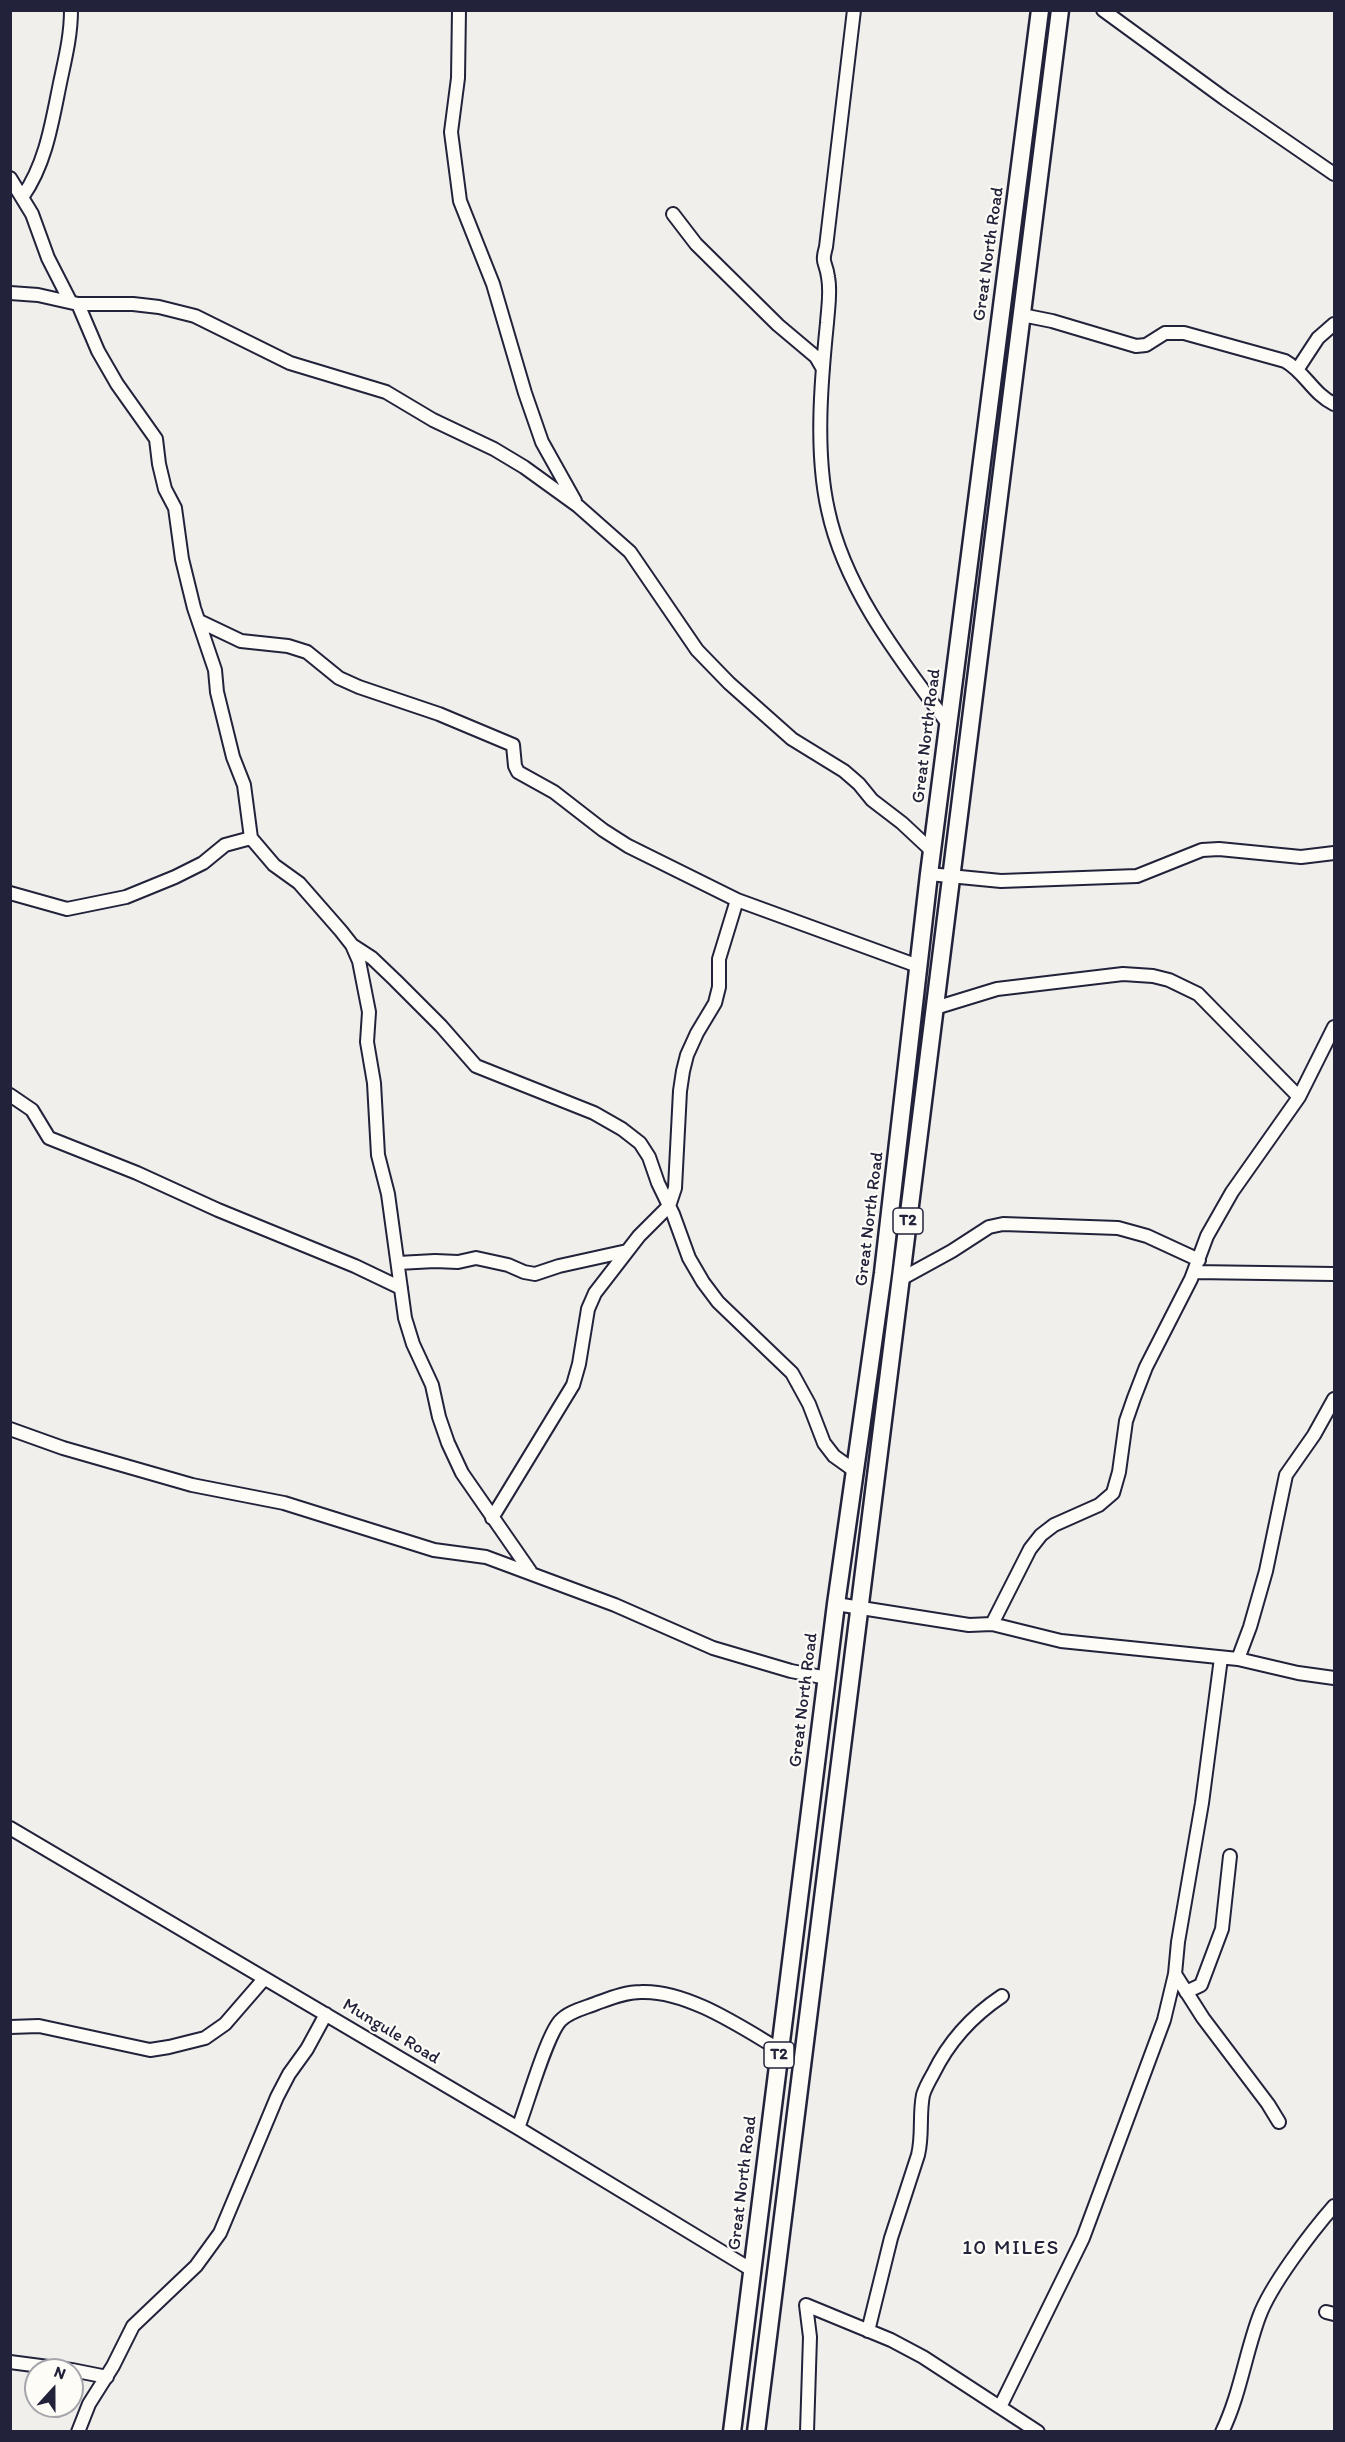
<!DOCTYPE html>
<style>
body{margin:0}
#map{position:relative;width:1345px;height:2442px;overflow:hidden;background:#f0efec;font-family:Itim,sans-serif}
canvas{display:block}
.frame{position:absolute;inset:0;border:12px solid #22223b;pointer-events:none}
.north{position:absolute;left:24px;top:2358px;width:60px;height:60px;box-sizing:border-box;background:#fdfcf7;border:2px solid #a5a5ac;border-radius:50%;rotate:21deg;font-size:16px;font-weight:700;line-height:24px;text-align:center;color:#22223b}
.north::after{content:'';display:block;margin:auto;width:21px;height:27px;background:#22223b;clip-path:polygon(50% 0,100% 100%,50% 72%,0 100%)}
</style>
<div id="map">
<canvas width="1345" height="2442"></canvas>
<div class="frame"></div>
<div class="north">N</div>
</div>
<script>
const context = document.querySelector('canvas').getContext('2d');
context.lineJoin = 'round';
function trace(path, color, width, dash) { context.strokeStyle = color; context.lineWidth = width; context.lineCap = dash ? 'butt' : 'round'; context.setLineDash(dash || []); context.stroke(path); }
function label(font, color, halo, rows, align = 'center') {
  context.font = font + ' Itim,sans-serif'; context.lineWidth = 4.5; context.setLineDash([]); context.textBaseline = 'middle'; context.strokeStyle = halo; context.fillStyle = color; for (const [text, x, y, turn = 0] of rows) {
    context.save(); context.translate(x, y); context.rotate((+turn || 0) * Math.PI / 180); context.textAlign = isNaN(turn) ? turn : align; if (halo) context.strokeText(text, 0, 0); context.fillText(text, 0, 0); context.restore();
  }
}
const minor = new Path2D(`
 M 459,10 L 458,78 L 451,132 L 460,201 L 493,284 L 525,393 L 542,442 L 575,501
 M 854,10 L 826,247 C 821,265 826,261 828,277 C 831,292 828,308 827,323 C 821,382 815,452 828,510 C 845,590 901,660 948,724
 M 1103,10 L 1225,99 L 1334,174
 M 10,178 L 32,214 L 48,258 L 70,301
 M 23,196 C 46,163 52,122 60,83 C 65,59 71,36 71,10
 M 673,214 L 696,244 L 778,325 L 816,357 L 823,369
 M 10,293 L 38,295 L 78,304 L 133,304 L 159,307 L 195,316 L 290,363 L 386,392 L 433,420 L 494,449 L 524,467 L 578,506 L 630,552 L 697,650 L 729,683 L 792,739 L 844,771 L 859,784 L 872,800 L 902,823 L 932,851
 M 78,304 L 98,351 L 117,384 L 156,439 L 159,464 L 165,489 L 175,508 L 182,559 L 194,608 L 215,670 L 217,692 L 233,757 L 244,785 L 251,838 L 274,865 L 299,883 L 341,931 L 352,945 L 359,961 L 369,1012 L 367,1042 L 374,1083 L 378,1155 L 388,1194 L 405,1318 L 413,1344 L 432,1385 L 439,1417 L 448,1443 L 462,1473 L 530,1571
 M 1022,315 L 1052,321 L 1136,346 L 1146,345 L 1165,333 L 1184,333 L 1285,361 C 1305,372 1313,394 1334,404
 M 1297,370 L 1318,338 L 1334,324
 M 199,621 L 241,641 L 288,646 L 307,652 L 339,678 L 359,687 L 439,714 L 513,745 L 515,766 L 518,772 L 554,792 L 603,830 L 628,846 L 737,900 L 918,966
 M 929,874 L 1001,881 L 1137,876 L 1202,850 L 1219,849 L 1301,857 L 1334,853
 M 10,893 L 67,909 L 126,897 L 175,877 L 203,863 L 225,845 L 251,838
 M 352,945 L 372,958 L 395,980 L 441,1026 L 476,1066 L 594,1113 L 622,1129 L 640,1143 L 649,1157 L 658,1183 L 673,1214 L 689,1258 L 703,1282 L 718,1302 L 792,1373 L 809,1404 L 824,1443 L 834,1456 L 855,1471
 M 935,1008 L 997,989 L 1123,974 L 1153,976 L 1169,980 L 1198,994 L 1299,1097
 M 10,1095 L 32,1110 L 49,1138 L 137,1173 L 218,1210 L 355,1266 L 401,1288
 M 398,1263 L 435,1261 L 458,1262 L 476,1258 L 508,1265 L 524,1272 L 535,1274 L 559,1266 L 627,1251
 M 1194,1272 L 1334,1274
 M 901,1279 L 952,1251 L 989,1227 L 1003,1224 L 1118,1228 L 1147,1236 L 1199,1260
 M 10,1429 L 63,1448 L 192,1485 L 284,1503 L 434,1550 L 486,1557 L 615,1605 L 713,1648 L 791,1671 L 827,1678
 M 492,1518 L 573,1385 L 579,1364 L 588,1309 L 595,1293 L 639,1236 L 669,1206 L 675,1188 L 680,1091 L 683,1071 L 687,1055 L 697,1033 L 715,1003 L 719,987 L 719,959 L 737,900
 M 836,1604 L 969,1625 L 992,1624 L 1061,1641 L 1238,1659 L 1298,1673 L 1334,1678
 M 992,1624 L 1030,1549 L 1041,1535 L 1054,1525 L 1099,1505 L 1113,1493 L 1119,1472 L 1126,1421 L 1134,1398 L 1146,1367 L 1191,1279 L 1207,1236 L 1232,1192 L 1299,1097 L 1334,1027
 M 1238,1659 L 1250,1627 L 1266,1571 L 1286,1475 L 1314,1435 L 1334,1399
 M 10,1828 L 518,2128 L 752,2270
 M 1175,1974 L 1203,2018 L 1268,2104 L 1279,2122
 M 1186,1992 L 1201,1985 L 1222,1929 L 1230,1856
 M 10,2027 L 39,2026 L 150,2050 L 169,2047 L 205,2038 L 225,2024 L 264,1979
 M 518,2128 C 527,2105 546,2037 560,2021 C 569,2011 585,2008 597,2003 C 611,1998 626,1992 641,1992 C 687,1990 741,2027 780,2050
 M 1326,2312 L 1334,2314
 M 868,2331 L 891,2238 L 918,2155 C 923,2135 919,2115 923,2095 C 925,2088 929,2081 933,2074 C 949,2041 972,2016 1002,1996
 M 10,2362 L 71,2370
 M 72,2370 L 107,2377
 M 1000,2407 L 1083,2238 L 1164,2020 L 1175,1974 L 1178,1942 L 1202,1803 L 1221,1658
 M 78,2432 L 89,2404 L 113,2366 L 133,2326 L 196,2266 L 220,2233 L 277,2097 L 289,2074 L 307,2049 L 326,2014
 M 807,2432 L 810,2337 L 806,2305 L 891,2340 L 923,2357 L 1038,2432
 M 1222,2432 C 1240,2395 1245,2355 1259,2317 C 1270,2286 1312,2231 1334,2206`);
const highway = new Path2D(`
 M 732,2432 L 836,1604 L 883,1273 L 929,874 L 1040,10
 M 756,2432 L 1060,10`);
const shields = [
 [908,1221,30],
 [779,2055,30]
];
const shieldNames = [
 ["T2",908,1221],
 ["T2",779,2055]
];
const streetNames = [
 ["Great North Road",989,254,-82],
 ["Great North Road",927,736,-83],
 ["Great North Road",870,1219,-83],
 ["Great North Road",804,1700,-83],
 ["Mungule Road",391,2032,31],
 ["Great North Road",743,2183,-83]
];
const quarterNames = [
 ["10 MILES",1011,2249]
];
trace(minor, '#22223b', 16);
trace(highway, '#22223b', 21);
trace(minor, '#fdfcf7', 12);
trace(highway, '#fdfcf7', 16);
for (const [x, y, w] of shields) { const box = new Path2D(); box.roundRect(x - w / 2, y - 13, w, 26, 4.5); context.fillStyle = '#fdfcf7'; context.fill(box); trace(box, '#22223b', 1.5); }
label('bold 16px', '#22223b', null, shieldNames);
label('18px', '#22223b', '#fdfcf7', streetNames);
context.letterSpacing = '1.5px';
label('21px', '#22223b', '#fdfcf7', quarterNames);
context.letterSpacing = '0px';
</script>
